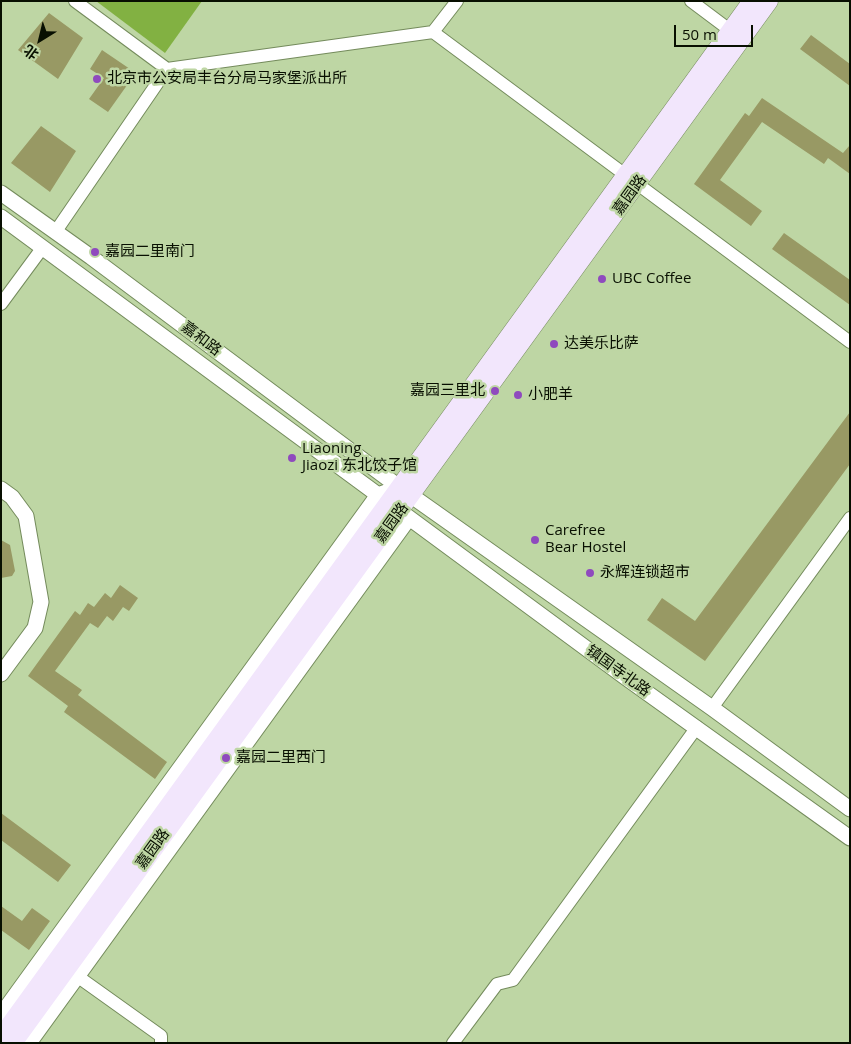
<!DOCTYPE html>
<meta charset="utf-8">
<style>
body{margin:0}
#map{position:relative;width:851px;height:1044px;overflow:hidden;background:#bed6a4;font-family:"Open Sans","Noto Sans SC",sans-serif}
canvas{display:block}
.frame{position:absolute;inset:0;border:2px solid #080f01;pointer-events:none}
.north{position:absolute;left:15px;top:15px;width:50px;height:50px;-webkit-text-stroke:4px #bed6a4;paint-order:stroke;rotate:216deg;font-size:14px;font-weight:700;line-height:20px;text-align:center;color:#080f01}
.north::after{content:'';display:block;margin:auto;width:18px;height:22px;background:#080f01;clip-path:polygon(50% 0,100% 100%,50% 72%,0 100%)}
.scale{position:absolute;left:674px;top:25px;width:79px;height:22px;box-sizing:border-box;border:2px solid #080f01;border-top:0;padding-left:6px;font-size:15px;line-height:18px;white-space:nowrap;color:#080f01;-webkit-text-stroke:4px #bed6a4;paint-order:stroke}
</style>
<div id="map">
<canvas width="851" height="1044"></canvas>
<div class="frame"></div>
<div class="north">北</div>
<div class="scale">50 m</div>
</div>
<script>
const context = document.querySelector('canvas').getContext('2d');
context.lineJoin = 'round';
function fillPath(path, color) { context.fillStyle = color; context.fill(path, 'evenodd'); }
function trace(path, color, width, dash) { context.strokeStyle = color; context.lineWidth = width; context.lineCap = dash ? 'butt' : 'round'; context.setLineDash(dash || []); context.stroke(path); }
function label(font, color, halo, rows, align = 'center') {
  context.font = font + ' "Open Sans","Noto Sans SC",sans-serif'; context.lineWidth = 5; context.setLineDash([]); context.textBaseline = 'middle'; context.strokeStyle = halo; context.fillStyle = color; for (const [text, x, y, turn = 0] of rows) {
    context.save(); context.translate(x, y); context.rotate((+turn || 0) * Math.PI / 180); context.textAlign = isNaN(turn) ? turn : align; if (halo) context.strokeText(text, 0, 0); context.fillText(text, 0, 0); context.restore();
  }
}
const green = new Path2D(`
 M 96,1 L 202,1 L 165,53 Z`);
const building = new Path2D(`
 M 49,13 L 83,38 L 58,79 L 18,50 Z
 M 811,35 L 850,64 L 850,86 L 800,49 Z
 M 102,50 L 130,69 L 130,81 L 108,112 L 89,99 L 104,78 L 90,69 Z
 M 762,98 L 843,153 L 850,145 L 850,174 L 828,158 L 824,164 L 762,122 L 720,180 L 762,211 L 751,226 L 694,184 L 745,113 L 749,116 Z
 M 41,126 L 76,151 L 50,192 L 11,163 Z
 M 784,233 L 850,280 L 850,305 L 772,249 Z
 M 850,412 L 850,464 L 705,661 L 647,620 L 662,598 L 695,621 Z
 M 1,540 L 10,545 L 15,571 L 12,576 L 1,578 Z
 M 120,585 L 138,598 L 129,611 L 123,607 L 113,621 L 107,616 L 98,628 L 90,623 L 55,671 L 82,690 L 78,695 L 167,762 L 155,779 L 64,712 L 68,706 L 28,676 L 75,611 L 80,615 L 88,603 L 94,607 L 105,593 L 111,598 Z
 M 1,813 L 71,865 L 58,882 L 1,840 Z
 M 1,906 L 22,921 L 32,908 L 50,921 L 29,950 L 1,930 Z`);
const minor = new Path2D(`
 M 75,1 L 167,69 L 433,32 L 850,342
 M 691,1 L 731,31
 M 433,32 L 457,1
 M 56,231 L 167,69
 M 1,304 L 43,247
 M 712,708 L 850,518
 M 77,976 L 161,1036 L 161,1043
 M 453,1043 L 497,984 L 513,980 L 697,727`);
const tertiary = new Path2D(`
 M 1,193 L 91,257 L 399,487 L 712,708 L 850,809
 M 1,217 L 625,677 L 850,838
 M 1,489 L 12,497 L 26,516 L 41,602 L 35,628 L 1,674
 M 1,1015 L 378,495 L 386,492
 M 29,1043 L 409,518`);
const secondary = new Path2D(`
 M 1,1037 L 752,1
 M 13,1043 C 264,695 519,349 769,1`);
const markers = [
 [97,79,5,"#8f4abe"],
 [95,252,5,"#8f4abe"],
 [602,279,5,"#8f4abe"],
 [554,344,5,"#8f4abe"],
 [495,391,5,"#8f4abe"],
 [518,395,5,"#8f4abe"],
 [292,458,5,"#8f4abe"],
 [535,540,5,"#8f4abe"],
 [590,573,5,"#8f4abe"],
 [226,758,5,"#8f4abe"]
];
const poiNames = [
 ["北京市公安局丰台分局马家堡派出所",107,79],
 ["嘉园二里南门",105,252],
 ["UBC Coffee",612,279],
 ["达美乐比萨",564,344],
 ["嘉园三里北",485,391,"right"],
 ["小肥羊",528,395],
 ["Liaoning",302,449],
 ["Jiaozi 东北饺子馆",302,466],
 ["Carefree",545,531],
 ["Bear Hostel",545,548],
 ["永辉连锁超市",600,573],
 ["嘉园二里西门",236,758]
];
const streetNames = [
 ["嘉园路",630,195,-54],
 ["嘉和路",201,339,37],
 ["嘉园路",392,523,-54],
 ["镇国寺北路",618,671,36],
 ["嘉园路",153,849,-54]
];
fillPath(green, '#82b142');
fillPath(building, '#989964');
trace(minor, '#748b5c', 14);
trace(tertiary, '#748b5c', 17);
trace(secondary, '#748b5c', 19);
trace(minor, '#fff', 12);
trace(tertiary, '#fff', 15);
trace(secondary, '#f2e6fc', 18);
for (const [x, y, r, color] of markers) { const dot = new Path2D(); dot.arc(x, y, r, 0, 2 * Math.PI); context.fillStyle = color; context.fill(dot); trace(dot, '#bed6a4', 2); }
label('15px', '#080f01', '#bed6a4', poiNames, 'left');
label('15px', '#080f01', '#bed6a4', streetNames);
</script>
